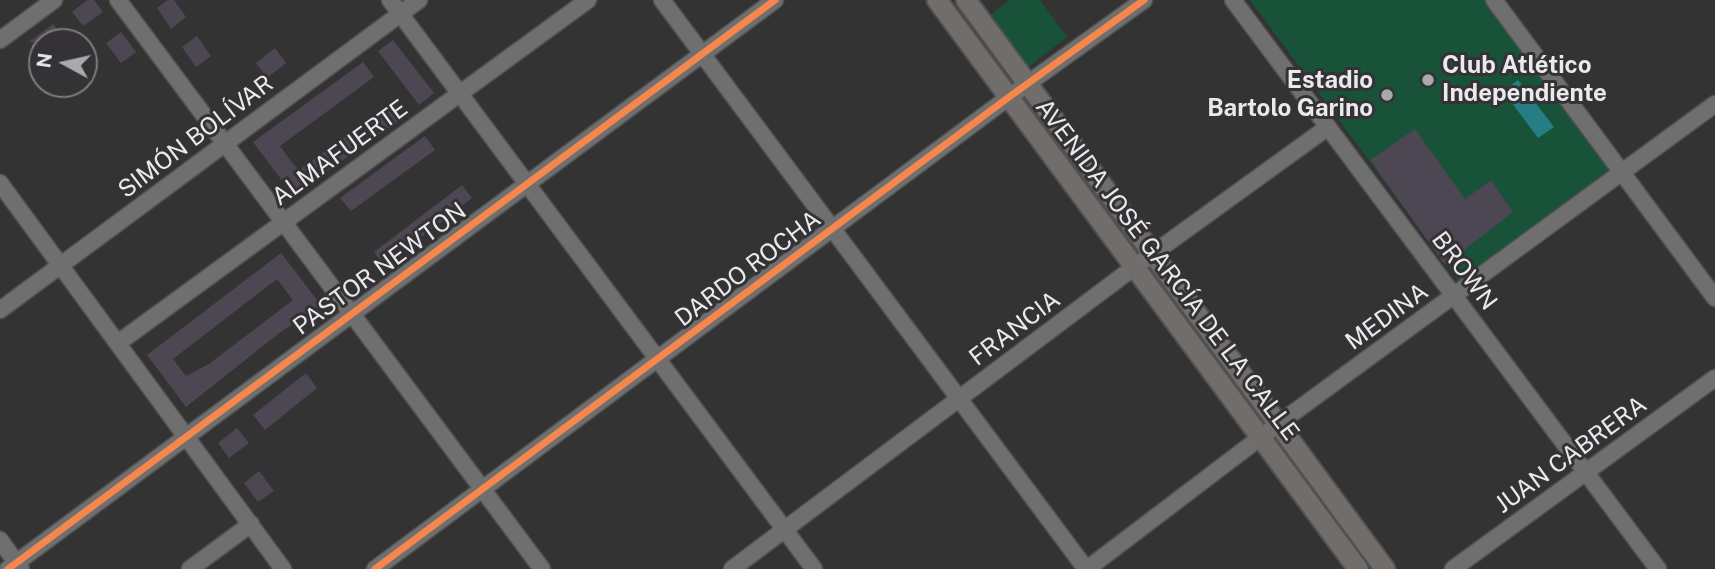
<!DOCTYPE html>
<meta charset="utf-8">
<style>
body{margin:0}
#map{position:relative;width:1715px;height:569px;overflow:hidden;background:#343334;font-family:"Public Sans",sans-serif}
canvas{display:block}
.north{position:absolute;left:28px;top:28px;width:70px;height:70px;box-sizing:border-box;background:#343235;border:2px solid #7d7b7e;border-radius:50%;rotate:278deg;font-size:19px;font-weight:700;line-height:28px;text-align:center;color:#eae9eb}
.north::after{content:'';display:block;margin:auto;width:24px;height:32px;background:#aaa9ab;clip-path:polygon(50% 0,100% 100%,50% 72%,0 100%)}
</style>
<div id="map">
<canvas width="1715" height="569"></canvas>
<div class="north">N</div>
</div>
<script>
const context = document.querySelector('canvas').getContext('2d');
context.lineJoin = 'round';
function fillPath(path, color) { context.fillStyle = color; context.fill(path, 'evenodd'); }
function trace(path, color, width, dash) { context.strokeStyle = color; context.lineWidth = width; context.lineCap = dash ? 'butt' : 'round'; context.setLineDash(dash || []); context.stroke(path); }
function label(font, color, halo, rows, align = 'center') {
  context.font = font + ' "Public Sans",sans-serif'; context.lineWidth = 6; context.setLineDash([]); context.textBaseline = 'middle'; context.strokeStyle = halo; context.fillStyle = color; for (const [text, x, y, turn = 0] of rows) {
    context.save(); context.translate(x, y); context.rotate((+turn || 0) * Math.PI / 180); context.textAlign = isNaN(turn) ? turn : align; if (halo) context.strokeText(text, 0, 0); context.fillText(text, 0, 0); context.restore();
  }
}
const green = new Path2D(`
 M 1010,0 L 1040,0 L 1067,37 L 1028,67 L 990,15 Z
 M 1250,0 L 1486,0 L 1611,169 L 1459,282 Z
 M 1027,93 L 1139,246 L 1130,253 L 1018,100 Z
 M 1152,266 L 1267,418 L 1258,425 L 1143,273 Z`);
const water = new Path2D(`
 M 1518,80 L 1554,127 L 1538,138 L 1503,91 Z`);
const building = new Path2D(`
 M 87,0 L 94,0 L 103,12 L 83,26 L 72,12 Z
 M 168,0 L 174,0 L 186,17 L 171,29 L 157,8 Z
 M 53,24 L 66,42 L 29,42 Z
 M 121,32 L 136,52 L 121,63 L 106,43 Z
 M 197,36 L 211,56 L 196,67 L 182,47 Z
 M 393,40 L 434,93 L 419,105 L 378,51 Z
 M 275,48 L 286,63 L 267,78 L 256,63 Z
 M 363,62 L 374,77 L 280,146 L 293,164 L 299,170 L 393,102 L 404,117 L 293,195 L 253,142 Z
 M 1415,129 L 1465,199 L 1491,180 L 1513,212 L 1445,265 L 1370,160 Z
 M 425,136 L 435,150 L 351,211 L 340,198 Z
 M 462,185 L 472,198 L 384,266 L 374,252 Z
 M 281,253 L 321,305 L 278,334 L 186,407 L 147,355 ZM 277,279 L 293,300 L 209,364 L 186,376 L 173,359 Z
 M 306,373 L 317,388 L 265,430 L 253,415 Z
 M 237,428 L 249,443 L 229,458 L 218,443 Z
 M 259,471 L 274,491 L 258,502 L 244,483 Z`);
const minor = new Path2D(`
 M 118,0 L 542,569
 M 390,0 L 814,569
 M 662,0 L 1086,569
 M 1233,0 L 1658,569
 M 1494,0 L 1715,298
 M 0,40 L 54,0
 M 0,183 L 283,569
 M 0,310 L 419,0
 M 118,343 L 588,0
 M 0,540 L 21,569
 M 8,569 L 775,0
 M 190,569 L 251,524
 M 375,569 L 1009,97 L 1144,0
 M 732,569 L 1133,268 L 1328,127
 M 1087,569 L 1278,424 L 1715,104
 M 1453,569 L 1715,378`);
const major = new Path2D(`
 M 937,0 L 1358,569
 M 966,0 L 1385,569`);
const cycleway = new Path2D(`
 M 8,569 L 775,0
 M 375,569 L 1009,97 L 1144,0`);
const markers = [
 [1428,80,7,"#aaa9ab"],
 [1387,95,7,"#aaa9ab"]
];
const poiNames = [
 ["Club Atlético",1442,66],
 ["Independiente",1442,94],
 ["Estadio",1373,81,"right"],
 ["Bartolo Garino",1373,109,"right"]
];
const streetNames = [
 ["SIMÓN BOLÍVAR",196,137,-37],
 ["ALMAFUERTE",340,153,-36],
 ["PASTOR NEWTON",380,269,-36],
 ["DARDO ROCHA",748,269,-37],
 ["AVENIDA JOSÉ GARCÍA DE LA CALLE",1167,270,53],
 ["BROWN",1464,271,53],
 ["MEDINA",1387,317,-36],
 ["FRANCIA",1015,329,-37],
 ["JUAN CABRERA",1571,455,-36]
];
fillPath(green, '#175239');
fillPath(water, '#267d84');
fillPath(building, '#4d4653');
trace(minor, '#525152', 19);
trace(major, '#525152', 23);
trace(minor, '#706f70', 16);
trace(major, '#706d6b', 19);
trace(cycleway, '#f5874c', 7);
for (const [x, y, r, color] of markers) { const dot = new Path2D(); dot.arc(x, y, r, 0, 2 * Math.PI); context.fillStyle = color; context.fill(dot); trace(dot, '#343235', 2.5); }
label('bold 24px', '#eae9eb', '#343235', poiNames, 'left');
label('24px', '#eae9eb', '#343235', streetNames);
</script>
